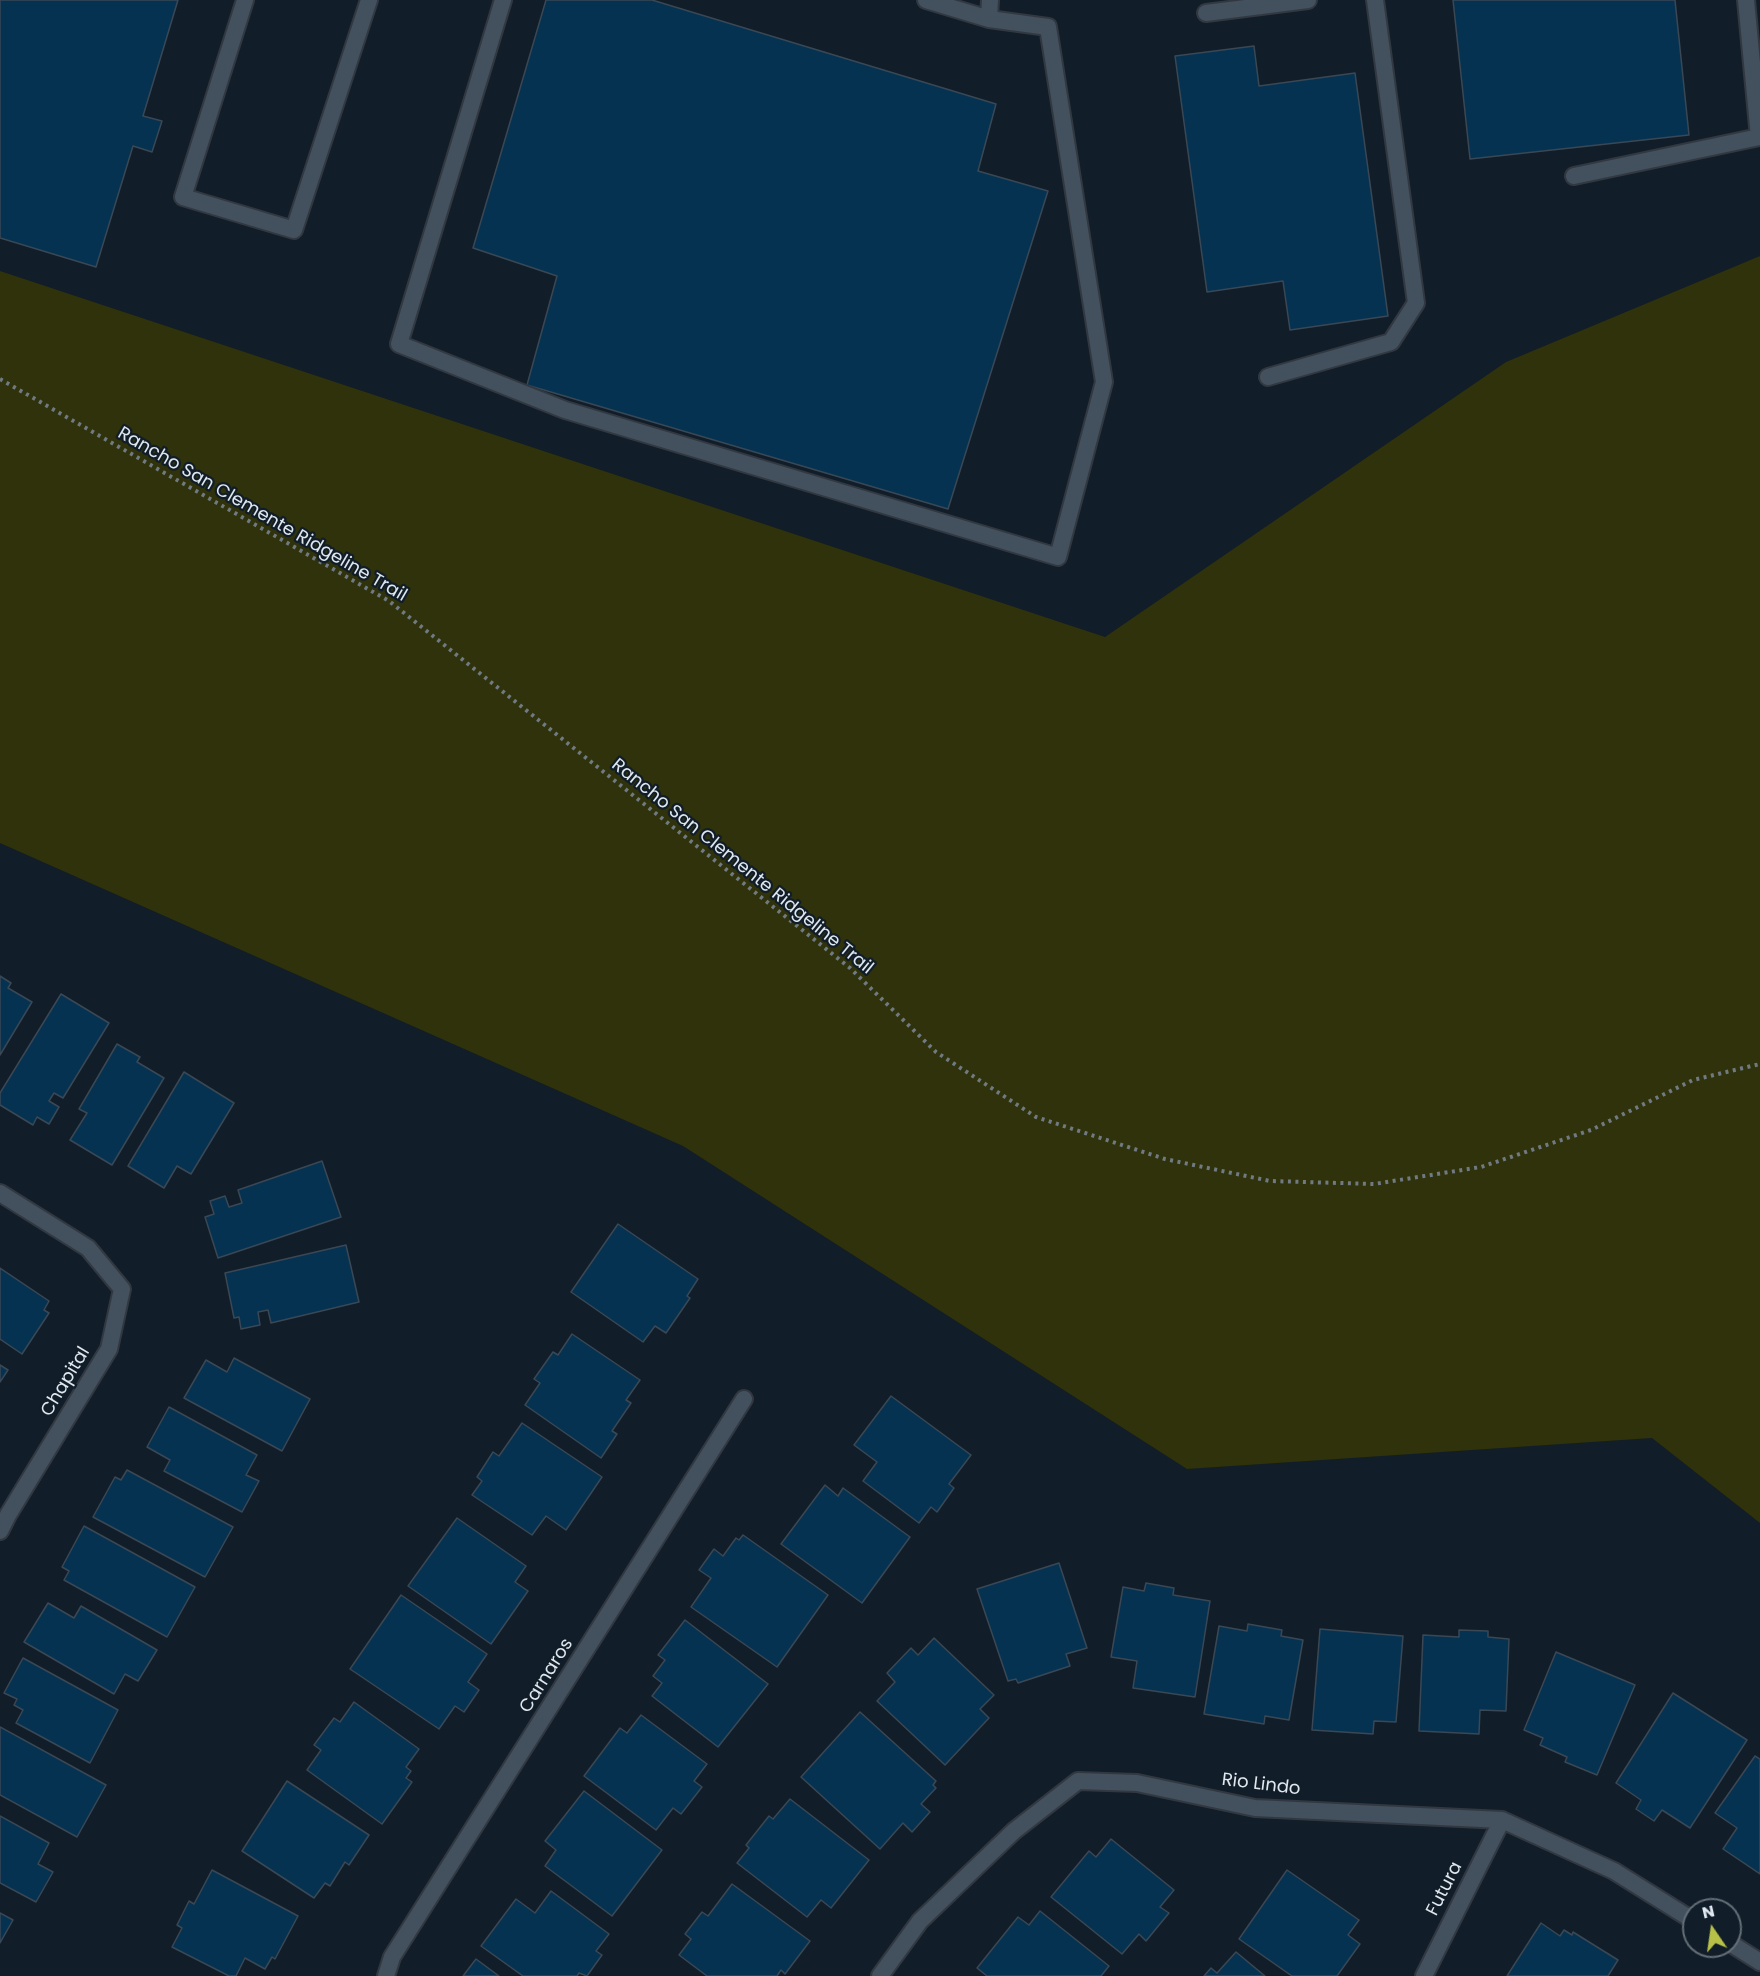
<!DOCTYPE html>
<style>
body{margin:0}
#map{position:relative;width:1760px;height:1976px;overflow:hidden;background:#111d28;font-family:Poppins,sans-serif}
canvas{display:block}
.north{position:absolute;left:1682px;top:1898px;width:60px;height:60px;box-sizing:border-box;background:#111d28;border:2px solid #636e78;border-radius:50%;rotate:347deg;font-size:16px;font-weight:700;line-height:24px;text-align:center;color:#dfe7ef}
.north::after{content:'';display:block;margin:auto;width:21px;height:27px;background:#b8c147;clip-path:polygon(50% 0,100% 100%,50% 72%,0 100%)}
</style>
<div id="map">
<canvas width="1760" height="1976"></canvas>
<div class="north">N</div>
</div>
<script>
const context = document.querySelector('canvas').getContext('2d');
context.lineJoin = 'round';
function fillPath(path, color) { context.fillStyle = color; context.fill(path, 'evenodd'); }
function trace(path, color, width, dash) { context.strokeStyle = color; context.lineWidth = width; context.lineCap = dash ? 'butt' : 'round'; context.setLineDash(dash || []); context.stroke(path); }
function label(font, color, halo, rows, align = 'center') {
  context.font = font + ' Poppins,sans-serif'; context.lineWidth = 4.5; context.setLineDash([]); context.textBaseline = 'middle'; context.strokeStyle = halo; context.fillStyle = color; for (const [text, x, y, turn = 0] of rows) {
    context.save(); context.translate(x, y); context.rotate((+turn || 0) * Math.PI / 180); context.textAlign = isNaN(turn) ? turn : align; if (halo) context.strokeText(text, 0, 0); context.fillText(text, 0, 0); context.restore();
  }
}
const green = new Path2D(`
 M 1760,256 L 1760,1523 L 1652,1438 L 1187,1469 L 683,1146 L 0,843 L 0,271 L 1105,637 L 1506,362 Z`);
const building = new Path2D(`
 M 0,0 L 178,0 L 143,116 L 162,121 L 152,152 L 133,146 L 96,267 L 0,238 Z
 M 546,0 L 652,0 L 996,104 L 978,171 L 1048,191 L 948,509 L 527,385 L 557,276 L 473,248 Z
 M 1453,0 L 1675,0 L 1689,135 L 1470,159 Z
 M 1254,46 L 1259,86 L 1355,73 L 1388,316 L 1290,330 L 1283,281 L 1207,292 L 1175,56 Z
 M 0,976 L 11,983 L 8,988 L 32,1002 L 0,1055 Z
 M 61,994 L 109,1023 L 63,1098 L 54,1093 L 49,1101 L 59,1107 L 49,1124 L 37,1117 L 33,1125 L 0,1105 L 0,1093 Z
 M 117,1044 L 140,1057 L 137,1062 L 164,1078 L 112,1165 L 70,1140 L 87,1113 L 79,1109 Z
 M 184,1072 L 234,1103 L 191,1174 L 177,1166 L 164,1188 L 128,1166 Z
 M 322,1161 L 341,1217 L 218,1258 L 205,1217 L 214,1214 L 210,1201 L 225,1196 L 229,1207 L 242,1203 L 238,1190 Z
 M 618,1224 L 698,1279 L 687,1296 L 690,1298 L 666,1333 L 655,1326 L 643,1342 L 571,1292 Z
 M 346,1245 L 359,1302 L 271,1323 L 268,1310 L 258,1312 L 260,1325 L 241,1329 L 239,1317 L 234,1318 L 225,1273 Z
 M 0,1268 L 49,1301 L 44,1310 L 49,1313 L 22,1354 L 0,1339 Z
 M 572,1334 L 640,1380 L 626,1400 L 631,1403 L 612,1431 L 617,1434 L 601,1458 L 525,1405 L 540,1383 L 534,1379 L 553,1352 L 558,1355 Z
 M 234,1358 L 310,1399 L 282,1451 L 184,1398 L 206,1360 L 227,1372 Z
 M 0,1365 L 8,1370 L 0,1382 Z
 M 891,1396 L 971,1455 L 949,1484 L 954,1488 L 937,1512 L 931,1507 L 919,1523 L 863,1481 L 877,1462 L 854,1445 Z
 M 169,1407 L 257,1455 L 246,1475 L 259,1481 L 242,1512 L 164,1471 L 170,1460 L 147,1447 Z
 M 522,1423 L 602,1477 L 566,1530 L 546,1516 L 532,1535 L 472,1495 L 482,1481 L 477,1477 L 493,1452 L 499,1456 Z
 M 127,1470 L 233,1527 L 205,1577 L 93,1517 L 115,1477 L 121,1480 Z
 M 825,1485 L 838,1496 L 843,1488 L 910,1537 L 862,1603 L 781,1544 Z
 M 457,1518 L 526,1566 L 515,1582 L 528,1591 L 491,1644 L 408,1586 Z
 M 84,1526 L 195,1587 L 167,1637 L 64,1580 L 69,1571 L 62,1567 Z
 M 743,1535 L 828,1595 L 777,1667 L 691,1607 L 711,1578 L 699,1570 L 714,1549 L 723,1556 L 736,1538 L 739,1540 Z
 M 1059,1563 L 1087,1648 L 1066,1654 L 1070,1666 L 1018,1683 L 1016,1679 L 1008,1681 L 977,1589 Z
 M 1146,1583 L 1174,1588 L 1173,1595 L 1210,1601 L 1195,1697 L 1133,1688 L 1137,1661 L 1111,1657 L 1123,1587 L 1144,1591 Z
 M 401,1595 L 487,1654 L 468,1682 L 479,1690 L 464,1712 L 455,1706 L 439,1729 L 350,1669 Z
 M 48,1603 L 74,1618 L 81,1606 L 157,1650 L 138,1681 L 125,1674 L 114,1694 L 24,1642 Z
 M 685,1620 L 768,1684 L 718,1747 L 652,1696 L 662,1683 L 653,1676 L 665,1660 L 658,1655 Z
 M 1248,1624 L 1282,1630 L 1281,1636 L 1303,1640 L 1289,1720 L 1265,1716 L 1264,1724 L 1204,1714 L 1219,1626 L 1247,1631 Z
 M 1320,1629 L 1403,1636 L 1396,1722 L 1374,1721 L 1373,1734 L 1312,1730 Z
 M 1459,1630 L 1488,1631 L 1488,1637 L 1509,1639 L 1506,1711 L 1480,1710 L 1479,1734 L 1419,1731 L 1423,1635 L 1459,1637 Z
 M 934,1638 L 994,1695 L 980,1709 L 989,1718 L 945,1765 L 877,1701 L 895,1682 L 887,1673 L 911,1648 L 918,1655 Z
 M 1556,1652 L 1635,1685 L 1597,1775 L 1565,1762 L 1567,1757 L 1540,1745 L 1543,1738 L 1524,1730 Z
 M 23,1658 L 118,1710 L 90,1763 L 16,1723 L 23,1710 L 14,1705 L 17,1699 L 4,1693 Z
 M 1673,1693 L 1747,1740 L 1690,1828 L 1662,1810 L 1654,1821 L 1636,1809 L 1641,1800 L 1616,1783 Z
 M 354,1702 L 419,1749 L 406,1767 L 411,1771 L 406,1778 L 412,1782 L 382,1824 L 307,1770 L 321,1750 L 314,1745 L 334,1718 L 340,1722 Z
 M 860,1712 L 936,1781 L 933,1785 L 936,1788 L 921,1804 L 930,1812 L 912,1832 L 903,1823 L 880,1849 L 801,1777 Z
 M 641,1715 L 707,1764 L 694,1781 L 702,1787 L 681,1814 L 673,1808 L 656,1830 L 584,1776 L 620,1728 L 627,1733 Z
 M 0,1727 L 106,1785 L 77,1837 L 0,1795 Z
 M 1755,1756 L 1760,1759 L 1760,1874 L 1723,1849 L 1737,1828 L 1715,1813 Z
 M 287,1781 L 369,1835 L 349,1865 L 345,1862 L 330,1886 L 325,1883 L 314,1898 L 242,1851 Z
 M 584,1791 L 662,1850 L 612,1916 L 545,1866 L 556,1850 L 545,1841 Z
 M 790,1799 L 869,1860 L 831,1908 L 821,1900 L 807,1917 L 737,1863 L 749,1848 L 746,1845 L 769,1816 L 773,1819 Z
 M 0,1816 L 49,1843 L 38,1864 L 53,1872 L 36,1902 L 0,1883 Z
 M 1111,1839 L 1174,1890 L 1160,1907 L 1169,1913 L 1146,1941 L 1139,1934 L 1122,1954 L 1051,1897 L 1089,1851 L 1096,1857 Z
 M 212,1870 L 298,1916 L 275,1959 L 272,1957 L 265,1969 L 245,1958 L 236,1976 L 229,1976 L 172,1947 L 182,1928 L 177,1925 L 189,1901 L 194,1904 Z
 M 1287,1870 L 1359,1920 L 1348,1935 L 1360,1944 L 1337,1976 L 1292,1976 L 1239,1939 Z
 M 732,1884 L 810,1941 L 785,1974 L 781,1970 L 777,1976 L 707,1976 L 679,1955 L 691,1939 L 685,1934 L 702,1912 L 708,1916 Z
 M 551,1891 L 609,1934 L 596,1951 L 602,1955 L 587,1976 L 579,1973 L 577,1976 L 523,1976 L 481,1946 L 516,1899 L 535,1913 Z
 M 1040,1911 L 1109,1966 L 1101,1976 L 987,1976 L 977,1968 L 1018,1917 L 1029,1925 Z
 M 0,1913 L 13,1920 L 0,1943 Z
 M 1541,1923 L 1560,1936 L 1564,1930 L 1572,1935 L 1573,1932 L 1618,1960 L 1608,1976 L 1507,1976 Z
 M 1236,1952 L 1265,1976 L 1204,1976 L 1211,1968 L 1217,1973 Z
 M 476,1959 L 499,1976 L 463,1976 Z`);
const path = new Path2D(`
 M 0,379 L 389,601 L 850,968 L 936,1052 L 1036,1117 L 1165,1159 L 1270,1181 L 1374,1184 L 1481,1167 L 1591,1130 L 1693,1080 L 1760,1064`);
const service = new Path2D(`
 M 245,0 L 183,197 L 294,230 L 369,0
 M 503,0 L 399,344 L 565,410 L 1058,557 L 1104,382 L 1048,27 L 989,19 L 990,0
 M 926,0 L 989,19
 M 1206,13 L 1308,0
 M 1574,176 L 1759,137 L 1746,0
 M 1268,377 L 1391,342 L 1416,303 L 1375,0`);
const minor = new Path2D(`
 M 0,1193 L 88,1248 L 122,1289 L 109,1349 L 8,1515 L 0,1531
 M 1730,1943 L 1760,1962
 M 386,1976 L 392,1957 L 744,1399
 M 880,1976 L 920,1921 L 1014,1831 L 1078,1781 L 1137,1783 L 1255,1808 L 1502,1820 L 1614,1871 L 1694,1921
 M 1424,1976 L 1502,1820`);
const streetNames = [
 ["Rancho San Clemente Ridgeline Trail",262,515,30],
 ["Rancho San Clemente Ridgeline Trail",742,867,39],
 ["Chapital",66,1382,-59],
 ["Carnaros",547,1676,-58],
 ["Rio Lindo",1261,1785,7],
 ["Futura",1445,1889,-63]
];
fillPath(green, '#2f320a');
fillPath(building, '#063251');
trace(building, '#3a4855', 1.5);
trace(service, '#323842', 20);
trace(minor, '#323842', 20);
trace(path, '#707a83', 4, [3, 4.5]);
trace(service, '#42515d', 16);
trace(minor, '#42515d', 16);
label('18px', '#dfe7ef', '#111d28', streetNames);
</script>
